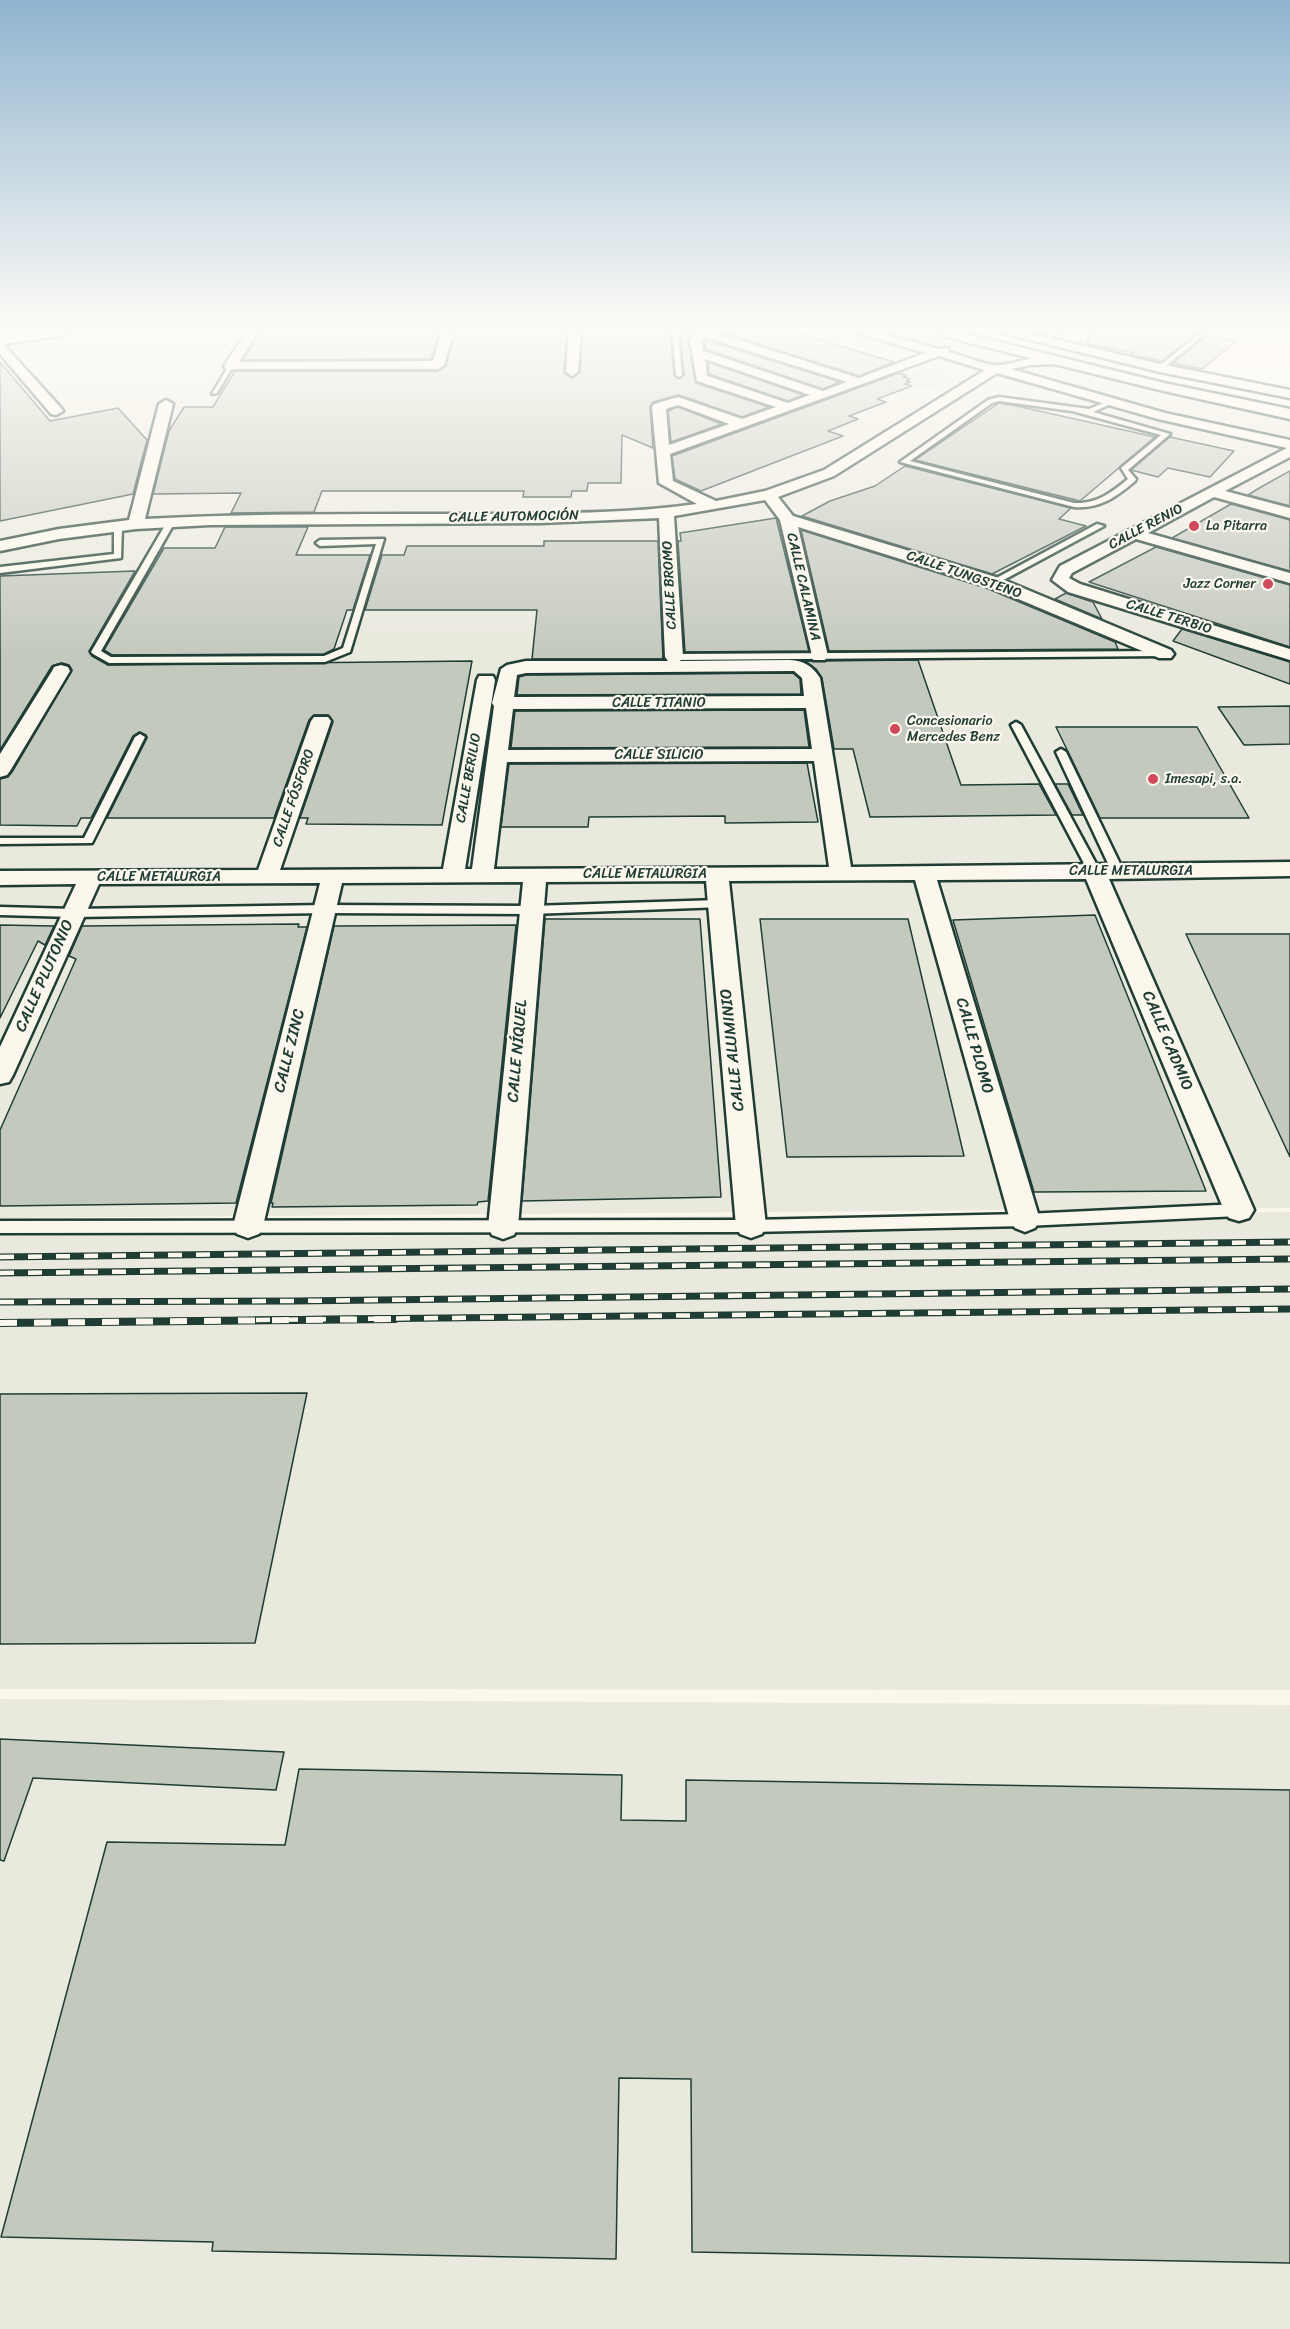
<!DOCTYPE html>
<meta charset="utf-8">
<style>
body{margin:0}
canvas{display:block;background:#fbf7ec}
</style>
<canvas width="1290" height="2329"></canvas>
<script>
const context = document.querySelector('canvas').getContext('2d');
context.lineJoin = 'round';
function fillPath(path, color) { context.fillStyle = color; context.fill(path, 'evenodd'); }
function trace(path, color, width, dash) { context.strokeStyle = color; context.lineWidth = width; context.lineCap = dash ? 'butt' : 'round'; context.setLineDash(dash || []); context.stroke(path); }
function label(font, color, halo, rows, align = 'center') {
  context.font = font + ' Sriracha,sans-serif'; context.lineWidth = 4.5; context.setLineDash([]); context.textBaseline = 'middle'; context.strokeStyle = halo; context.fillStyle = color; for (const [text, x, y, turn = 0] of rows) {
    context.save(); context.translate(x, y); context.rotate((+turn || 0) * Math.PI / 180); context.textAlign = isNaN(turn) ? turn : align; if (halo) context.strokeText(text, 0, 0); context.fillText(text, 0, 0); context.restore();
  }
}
const built = new Path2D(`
 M 35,331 L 924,331 L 1131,385 L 1290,420 L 1290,1208 L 0,1218 L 0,336 Z
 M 1290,1212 L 1290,1690 L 0,1689 L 0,1222 Z
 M 0,1699 L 1290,1705 L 1290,2329 L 0,2329 Z`);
const green = new Path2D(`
 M 876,331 L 919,331 L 959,343 C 945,356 894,336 876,331 Z
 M 934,366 L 948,381 L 930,390 L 913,385 L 910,374 Z`);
const building = new Path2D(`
 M 261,331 L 440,331 L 431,359 L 243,360 Z
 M 456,331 L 567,331 L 564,372 L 571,378 L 580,372 L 583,331 L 670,331 L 674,375 L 678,379 L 684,375 L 680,331 L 694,331 L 688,341 L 696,383 L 769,407 L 742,417 L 679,395 L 653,402 L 650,407 L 653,448 L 622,435 L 621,483 L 588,483 L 587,491 L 572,491 L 571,497 L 523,497 L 524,491 L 322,491 L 314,512 L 231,513 L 241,493 L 153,494 L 169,431 L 184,407 L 213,407 L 235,371 L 438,371 L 446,366 Z
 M 717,331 L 790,331 L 894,362 L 859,376 Z
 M 1089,331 L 1179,331 L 1196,334 L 1162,361 L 1131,355 L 1134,353 L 1088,344 Z
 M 1207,336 L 1236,341 L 1202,369 L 1173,363 Z
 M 706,340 L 840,382 L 823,389 L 705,349 Z
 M 0,362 L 50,421 L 118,408 L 147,440 L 133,494 L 0,521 Z
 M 708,362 L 803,395 L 788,401 L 709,374 Z
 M 899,373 L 907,376 L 903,377 L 910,379 L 906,381 L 910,382 L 905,384 L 912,386 L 877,399 L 886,402 L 849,416 L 858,419 L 828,431 L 843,436 L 701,491 L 675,479 L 672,456 Z
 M 999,403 L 1017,406 L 1155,437 L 1080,501 L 915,460 Z
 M 678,407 L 722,424 L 671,442 L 668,411 Z
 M 1170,437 L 1234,451 L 1210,477 L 1168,468 L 1158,477 L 1131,470 Z
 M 905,466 L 1071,508 L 1059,519 L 1086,526 L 992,574 L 802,516 L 830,501 L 875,486 Z
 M 1290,471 L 1290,506 L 1248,495 L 1261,487 Z
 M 1231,504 L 1290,520 L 1290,571 L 1172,538 Z
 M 776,518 L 809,651 L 685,652 L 678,541 L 681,541 L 680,533 Z
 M 225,527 L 308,527 L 296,555 L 370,555 L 353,610 L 347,610 L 334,649 L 324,654 L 112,655 L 104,650 L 164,548 L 215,548 Z
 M 801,530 L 986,588 L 1115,642 L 1118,649 L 829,651 Z
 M 544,541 L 658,541 L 663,659 L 532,659 L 537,610 L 365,610 L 382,555 L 404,555 L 407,546 L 544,546 Z
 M 1156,547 L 1290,585 L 1290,647 L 1089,582 Z
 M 135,571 L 89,651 L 92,656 L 108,665 L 472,661 L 442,825 L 306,824 L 308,818 L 300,818 L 333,722 L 328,715 L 314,715 L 309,720 L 274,818 L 107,818 L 147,738 L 146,735 L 139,732 L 133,736 L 91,818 L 81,818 L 77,826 L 0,825 L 0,779 L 8,777 L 12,772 L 72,670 L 69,665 L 62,663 L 52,666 L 0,750 L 0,576 Z
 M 1066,593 L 1093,602 L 1102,619 L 1055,599 Z
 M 1182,629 L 1290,662 L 1290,684 L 1173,641 Z
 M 918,660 L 961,785 L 1039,784 L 1056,815 L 870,817 L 853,749 L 834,749 L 822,678 L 816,669 L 805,661 Z
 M 793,673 L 800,679 L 801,694 L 517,695 L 519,677 L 526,675 Z
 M 1290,706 L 1290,744 L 1244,745 L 1218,707 Z
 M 804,710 L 809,747 L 511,748 L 515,711 Z
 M 1056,727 L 1197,727 L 1249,818 L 1100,818 Z
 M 807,763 L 818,822 L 725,823 L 725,816 L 589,817 L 588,827 L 501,827 L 509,764 Z
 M 1055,784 L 1068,784 L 1083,815 L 1072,815 Z
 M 1095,915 L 1206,1191 L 1034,1192 L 953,920 Z
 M 545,919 L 700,919 L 721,1197 L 522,1201 Z
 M 760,919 L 908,919 L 964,1156 L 787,1157 Z
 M 299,924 L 298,927 L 307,927 L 236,1203 L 0,1206 L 0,1130 L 76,959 L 69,956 L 82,926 Z
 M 0,925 L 54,926 L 45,945 L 38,941 L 0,1018 Z
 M 516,925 L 488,1201 L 478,1202 L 477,1205 L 272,1207 L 273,1203 L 271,1203 L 334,926 Z
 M 1186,934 L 1290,934 L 1290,1157 L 1218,1003 Z
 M 307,1393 L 255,1643 L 0,1644 L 0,1394 Z
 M 0,1739 L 284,1752 L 276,1790 L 33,1778 L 4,1861 L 0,1860 Z
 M 299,1769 L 622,1775 L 621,1820 L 686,1821 L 686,1780 L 1290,1790 L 1290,2263 L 692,2252 L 691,2079 L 619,2078 L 616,2259 L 212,2251 L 213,2242 L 1,2237 L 107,1842 L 285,1845 Z`);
const lane = new Path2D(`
 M 672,331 L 678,331 L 682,375 L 679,377 L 676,375 Z
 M 1055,331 L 1062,331 L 1046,341 L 1042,341 L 1042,339 Z
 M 1203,331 L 1209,331 L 1162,369 L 1158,369 L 1158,367 Z
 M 230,364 L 233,366 L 217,393 L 212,394 Z
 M 999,397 L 1089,409 L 1111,400 L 1113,403 L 1093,412 L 1170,434 L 1128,470 L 1136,479 L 1135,481 C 1116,497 1100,509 1074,507 L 900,462 L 988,400 ZM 999,401 L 1072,411 L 1161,435 L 1121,468 L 1128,479 C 1111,493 1097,504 1074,503 L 910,461 L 992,403 Z
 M 171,520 L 175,522 L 101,651 L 111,657 L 324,656 L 343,648 L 376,544 L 320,546 L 316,543 L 320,540 L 384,539 L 350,652 L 325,662 L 109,663 L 93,654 L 91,652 L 167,522 Z
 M 118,524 L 122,526 L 121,558 L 0,573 L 0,567 L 114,554 L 114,526 Z
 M 1097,524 L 1104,526 L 996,584 L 989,582 Z
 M 1165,651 L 1168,652 L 1168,656 L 674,660 L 669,657 L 674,654 Z
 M 1016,722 L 1021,725 L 1100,871 L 1098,874 L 1090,874 L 1088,871 L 1011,725 Z
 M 140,734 L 145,737 L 92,843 L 0,844 L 0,838 L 84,838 L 135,737 Z
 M 1061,749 L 1066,752 L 1124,872 L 1122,875 L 1118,876 L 1112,872 L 1056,752 Z
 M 719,900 L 723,901 L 723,907 L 531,914 L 325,913 L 74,917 L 0,915 L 0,907 L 74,909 L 325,905 L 531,906 Z
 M 1239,1204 L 1244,1206 L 1247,1210 L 1244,1214 L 1239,1216 L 1025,1226 L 751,1232 L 0,1233 L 0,1221 L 751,1220 L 1025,1214 Z`);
const street = new Path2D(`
 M 43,331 L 70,331 L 64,335 L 3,344 L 61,408 L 63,411 L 56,415 L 51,414 L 0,354 L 0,337 Z
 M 247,331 L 259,331 L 239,362 L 433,361 L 442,331 L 454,331 L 444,365 L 438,369 L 226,369 L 224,366 Z
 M 569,331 L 581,331 L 578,372 L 572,376 L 566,372 Z
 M 697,331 L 710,331 L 859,378 L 925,353 L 858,333 L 856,331 L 874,331 L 938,349 L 948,348 L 949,352 C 964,356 981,364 995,365 C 1016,366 1036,352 1061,358 L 1063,361 L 1061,364 L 1031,365 L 1011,369 L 1165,413 L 1290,440 L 1290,457 L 1225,491 L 1290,508 L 1290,518 L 1214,497 L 1148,533 L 1290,573 L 1290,583 L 1136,539 L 1072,573 L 1069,578 L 1080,584 L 1290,649 L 1290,660 L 1068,592 L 1052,580 L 1060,566 L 1287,448 L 1158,419 L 997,373 L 834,476 L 778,497 L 793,516 L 999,578 L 1171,650 L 1174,654 L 1171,658 L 1159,658 L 987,586 L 798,527 L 828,656 L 825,660 L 813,660 L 780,520 L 765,500 L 674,516 L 683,657 L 680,661 L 790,660 C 805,661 812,666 820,678 L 851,867 L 1290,862 L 1290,876 L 1109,879 L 1254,1210 L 1249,1218 L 1239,1221 L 1229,1218 L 1224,1210 L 1086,879 L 937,880 L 1040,1220 L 1035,1228 L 1025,1232 L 1015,1228 L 1010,1220 L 915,880 L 729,881 L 766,1226 L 762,1234 L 751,1238 L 740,1234 L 736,1226 L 706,881 L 546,882 L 518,1227 L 514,1235 L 503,1239 L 492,1235 L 488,1227 L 523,882 L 342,883 L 263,1226 L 259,1234 L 248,1238 L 237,1234 L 233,1226 L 320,883 L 99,884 L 13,1075 L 9,1082 L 0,1084 L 0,1047 L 76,884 L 0,885 L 0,871 L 258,870 L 311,721 L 314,717 L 328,717 L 331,721 L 280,870 L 443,869 L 477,680 L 479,676 L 493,676 L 495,680 L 465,869 L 472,869 L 494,706 L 492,703 L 501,669 L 507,665 L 526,661 L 668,661 L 665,657 L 659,518 L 540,523 L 210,525 L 136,529 L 59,539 L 0,551 L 0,541 L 59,529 L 129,520 L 159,404 L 166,400 L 173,404 L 145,519 C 258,513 370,514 483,514 C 554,513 627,514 697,504 L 659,483 L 652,407 L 654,404 L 678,397 L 742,419 L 776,407 L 697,381 L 690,341 ZM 705,337 L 847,382 L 823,391 L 703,351 L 702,341 ZM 939,356 L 985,370 L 824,470 L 765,491 L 716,501 L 673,481 L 670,454 ZM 705,359 L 810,395 L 788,403 L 707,376 ZM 678,405 L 729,424 L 669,445 L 666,409 ZM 794,671 L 802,678 L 804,696 L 514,697 L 517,675 L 526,673 ZM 806,708 L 812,749 L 508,750 L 513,709 ZM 814,761 L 829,867 L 494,869 L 507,762 Z
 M 1001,331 L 1020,331 L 1160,364 L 1290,390 L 1290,398 L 1160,372 L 1003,333 Z
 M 61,665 L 68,667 L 70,671 L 10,771 L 7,775 L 0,777 L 0,754 L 52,671 L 54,667 Z`);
const primary = new Path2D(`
 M 0,331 L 22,331 L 20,334 L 0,337 Z
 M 971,335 L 1164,383 L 1290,409 L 1290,419 L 1164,391 L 966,342 L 964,339 Z`);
const highway = new Path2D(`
 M 935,331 L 956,331 L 976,336 L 978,339 L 971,343 L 937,334 Z`);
const railFar1 = new Path2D(`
 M 0,1257 L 1290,1242
 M 0,1273 L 1290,1259
 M 0,1302 L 295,1301 L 1290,1289
 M 256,1320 L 1290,1309`);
const rail = new Path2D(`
 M 0,1323 L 395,1319`);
const markers = [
 [1194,526,6,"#d1495b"],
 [1268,584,6,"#d1495b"],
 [895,729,6,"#d1495b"],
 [1153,779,6,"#d1495b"]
];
const farStreetnames = [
 ["CALLE AUTOMOCIÓN",514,517,-1],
 ["CALLE RENIO",1146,527,-28],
 ["CALLE TUNGSTENO",964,575,19],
 ["CALLE BROMO",670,585,-93],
 ["CALLE CALAMINA",803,587,77],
 ["CALLE TERBIO",1169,617,17],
 ["CALLE TITANIO",659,703],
 ["CALLE SILICIO",659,755],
 ["CALLE BERILIO",469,778,-80],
 ["CALLE FÓSFORO",294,798,-71],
 ["CALLE METALURGIA",1131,871],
 ["CALLE METALURGIA",645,874],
 ["CALLE METALURGIA",159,877]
];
const farPoinames = [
 ["La Pitarra",1206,526],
 ["Jazz Corner",1256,584,"right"],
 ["Concesionario",907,721],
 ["Mercedes Benz",907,737],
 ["Imesapi, s.a.",1165,779]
];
const streetNames = [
 ["CALLE PLUTONIO",45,976,-66],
 ["CALLE CADMIO",1167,1041,67],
 ["CALLE PLOMO",974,1046,74],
 ["CALLE ALUMINIO",733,1050,-96],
 ["CALLE ZINC",290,1051,-76],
 ["CALLE NÍQUEL",518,1051,-85]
];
fillPath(built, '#eae9de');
fillPath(green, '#dbdcd1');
fillPath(building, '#c4c9be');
trace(building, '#1f3d34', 1.5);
trace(lane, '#1f3d34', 5);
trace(street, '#1f3d34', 5);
trace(primary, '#1f3d34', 5);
trace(highway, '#1f3d34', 5);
fillPath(lane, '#fbf7ec');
fillPath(street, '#fbf7ec');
fillPath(primary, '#fbf7ec');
fillPath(highway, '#fbf7ec');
trace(railFar1, '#1f3d34', 7);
trace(rail, '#1f3d34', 8);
trace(railFar1, '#fbf7ec', 4.5, [14]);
trace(rail, '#fbf7ec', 6, [17]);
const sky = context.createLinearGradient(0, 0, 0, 657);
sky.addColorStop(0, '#90b4cf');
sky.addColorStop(0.5, '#fdfbf6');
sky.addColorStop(1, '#fdfbf600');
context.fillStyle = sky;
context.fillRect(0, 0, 1290, 657);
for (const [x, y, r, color] of markers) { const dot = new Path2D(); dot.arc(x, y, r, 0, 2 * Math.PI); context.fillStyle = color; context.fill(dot); trace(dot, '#fbf7ec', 2); }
label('14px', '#1f3d34', '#fbf7ec', farStreetnames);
label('14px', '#1f3d34', '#fbf7ec', farPoinames, 'left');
label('16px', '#1f3d34', '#fbf7ec', streetNames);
</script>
